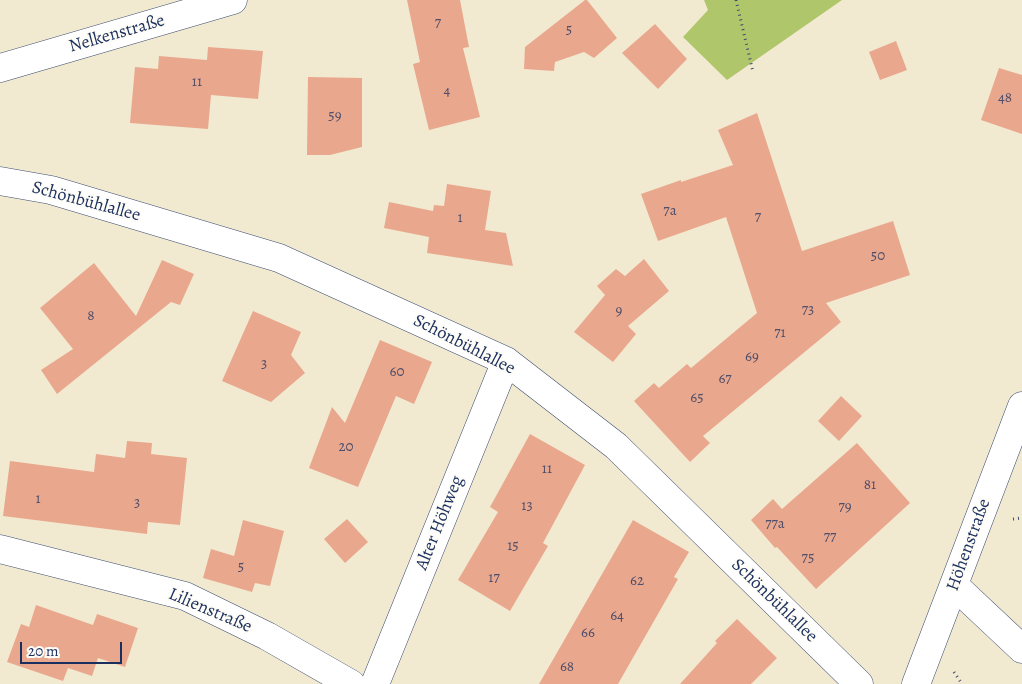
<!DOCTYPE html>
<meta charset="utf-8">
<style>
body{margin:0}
#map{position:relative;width:1022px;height:684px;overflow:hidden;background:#f1ead1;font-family:Alegreya,serif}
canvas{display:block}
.scale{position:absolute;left:20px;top:642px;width:102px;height:22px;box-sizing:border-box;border:2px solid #1b2f5e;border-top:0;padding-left:6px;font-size:15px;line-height:18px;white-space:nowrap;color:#1b2f5e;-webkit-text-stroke:4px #fdfcf7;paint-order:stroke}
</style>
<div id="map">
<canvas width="1022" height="684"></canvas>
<div class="scale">20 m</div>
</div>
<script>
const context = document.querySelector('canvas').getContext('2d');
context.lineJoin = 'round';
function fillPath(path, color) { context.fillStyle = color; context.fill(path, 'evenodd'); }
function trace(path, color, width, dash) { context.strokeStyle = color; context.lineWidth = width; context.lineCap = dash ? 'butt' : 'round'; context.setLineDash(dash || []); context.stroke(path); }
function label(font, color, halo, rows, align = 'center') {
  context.font = font + ' Alegreya,serif'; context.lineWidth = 4; context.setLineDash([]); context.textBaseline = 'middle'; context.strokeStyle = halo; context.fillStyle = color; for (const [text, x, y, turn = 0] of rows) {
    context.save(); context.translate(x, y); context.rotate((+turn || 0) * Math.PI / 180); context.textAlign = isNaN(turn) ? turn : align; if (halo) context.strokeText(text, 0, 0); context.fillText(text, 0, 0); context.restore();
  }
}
const green = new Path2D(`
 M 704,0 L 842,0 L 727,80 L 683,37 L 708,10 Z`);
const building = new Path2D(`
 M 407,0 L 460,0 L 469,47 L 463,48 L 480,117 L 429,130 L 413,64 L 420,62 Z
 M 585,0 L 587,0 L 617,38 L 594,58 L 584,52 L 555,62 L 554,71 L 524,69 L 525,47 Z
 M 655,24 L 687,59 L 658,89 L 622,53 Z
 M 896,41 L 907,70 L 880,80 L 869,52 Z
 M 208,47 L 263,51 L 258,99 L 211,95 L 208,129 L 130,123 L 135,67 L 158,69 L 159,56 L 207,60 Z
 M 999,68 L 1022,75 L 1022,134 L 981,120 Z
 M 308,77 L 362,78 L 362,147 L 330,155 L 307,155 Z
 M 757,113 L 802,251 L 893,221 L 910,275 L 826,303 L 841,322 L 703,436 L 710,443 L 690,462 L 634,401 L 654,383 L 659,388 L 687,364 L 691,368 L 757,313 L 726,217 L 658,241 L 641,194 L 681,180 L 681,182 L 733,165 L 718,130 Z
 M 447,184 L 491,191 L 485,230 L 506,233 L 513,266 L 427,253 L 429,237 L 384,228 L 389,202 L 433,211 L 434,205 L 444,206 Z
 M 644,259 L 669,291 L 628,326 L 636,334 L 613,362 L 574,332 L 605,295 L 597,286 L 616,269 L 625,276 Z
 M 162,260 L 194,274 L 180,305 L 171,302 L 57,394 L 41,370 L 73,349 L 40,308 L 94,263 L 136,316 Z
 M 253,311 L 301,332 L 291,355 L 305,373 L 271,402 L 222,381 Z
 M 380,340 L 432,362 L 414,404 L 396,396 L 358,487 L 309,468 L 332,407 L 345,423 Z
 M 841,396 L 862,416 L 839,441 L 818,421 Z
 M 530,434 L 585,465 L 543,543 L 548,546 L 510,611 L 458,580 L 498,512 L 490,507 Z
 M 127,441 L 152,443 L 151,454 L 187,458 L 180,525 L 148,522 L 147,534 L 3,516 L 10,461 L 94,472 L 96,454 L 125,458 Z
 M 857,443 L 910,503 L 816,589 L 777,547 L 775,548 L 751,520 L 773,499 L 782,509 Z
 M 347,519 L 368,542 L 345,563 L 324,539 Z
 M 243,520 L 284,531 L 270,586 L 255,583 L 252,592 L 203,578 L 211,549 L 234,556 Z
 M 633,520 L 689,552 L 674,577 L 678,579 L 618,684 L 539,684 Z
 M 36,605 L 93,625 L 97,614 L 138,628 L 125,667 L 98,658 L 92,676 L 68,668 L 63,681 L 7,662 L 21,624 L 29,627 Z
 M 737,619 L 777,658 L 751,684 L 680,684 L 717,643 L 715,641 Z`);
const path = new Path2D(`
 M 736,0 L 753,72
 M 1013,519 L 1022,518
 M 954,672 L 962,684`);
const minor = new Path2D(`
 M 0,68 L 233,0
 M 0,181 L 51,190 L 279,258 L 506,361 L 616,446 L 859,684
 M 0,549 L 185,596 L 267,636 L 351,684
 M 955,586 L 1022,649
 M 375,684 L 506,361
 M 916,684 L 1022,406`);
const numberNames = [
 ["7",438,23],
 ["5",569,30],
 ["11",197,82],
 ["4",447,91],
 ["48",1005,98],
 ["59",335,116],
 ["7a",670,211],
 ["7",758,217],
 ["1",460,218],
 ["50",878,256],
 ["73",808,310],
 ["9",619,311],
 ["8",91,316],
 ["71",780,333],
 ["69",752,357],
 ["3",264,364],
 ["60",397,372],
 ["67",725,379],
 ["65",697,398],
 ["20",346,447],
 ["11",547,469],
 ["81",870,485],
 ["1",38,499],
 ["3",137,503],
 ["13",527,506],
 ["79",845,507],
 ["77a",775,524],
 ["77",830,537],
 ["15",513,546],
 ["75",808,558],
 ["5",241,567],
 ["17",494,578],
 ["62",637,581],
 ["64",617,616],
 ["66",588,633],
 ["68",567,667]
];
const streetNames = [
 ["Nelkenstraße",117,34,-16],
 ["Schönbühlallee",86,202,15],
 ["Schönbühlallee",464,345,27],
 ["Alter Höhweg",440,523,-68],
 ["Höhenstraße",969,545,-70],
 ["Schönbühlallee",774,601,44],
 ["Lilienstraße",210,611,23]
];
fillPath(green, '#b0c66a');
fillPath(building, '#e9a88d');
trace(minor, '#3b4b6f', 29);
trace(path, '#3b4b6f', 3, [1, 4]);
trace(minor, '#fff', 28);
label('15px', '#4e4d6a', null, numberNames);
label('18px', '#1b2f5e', '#fdfcf7', streetNames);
</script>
